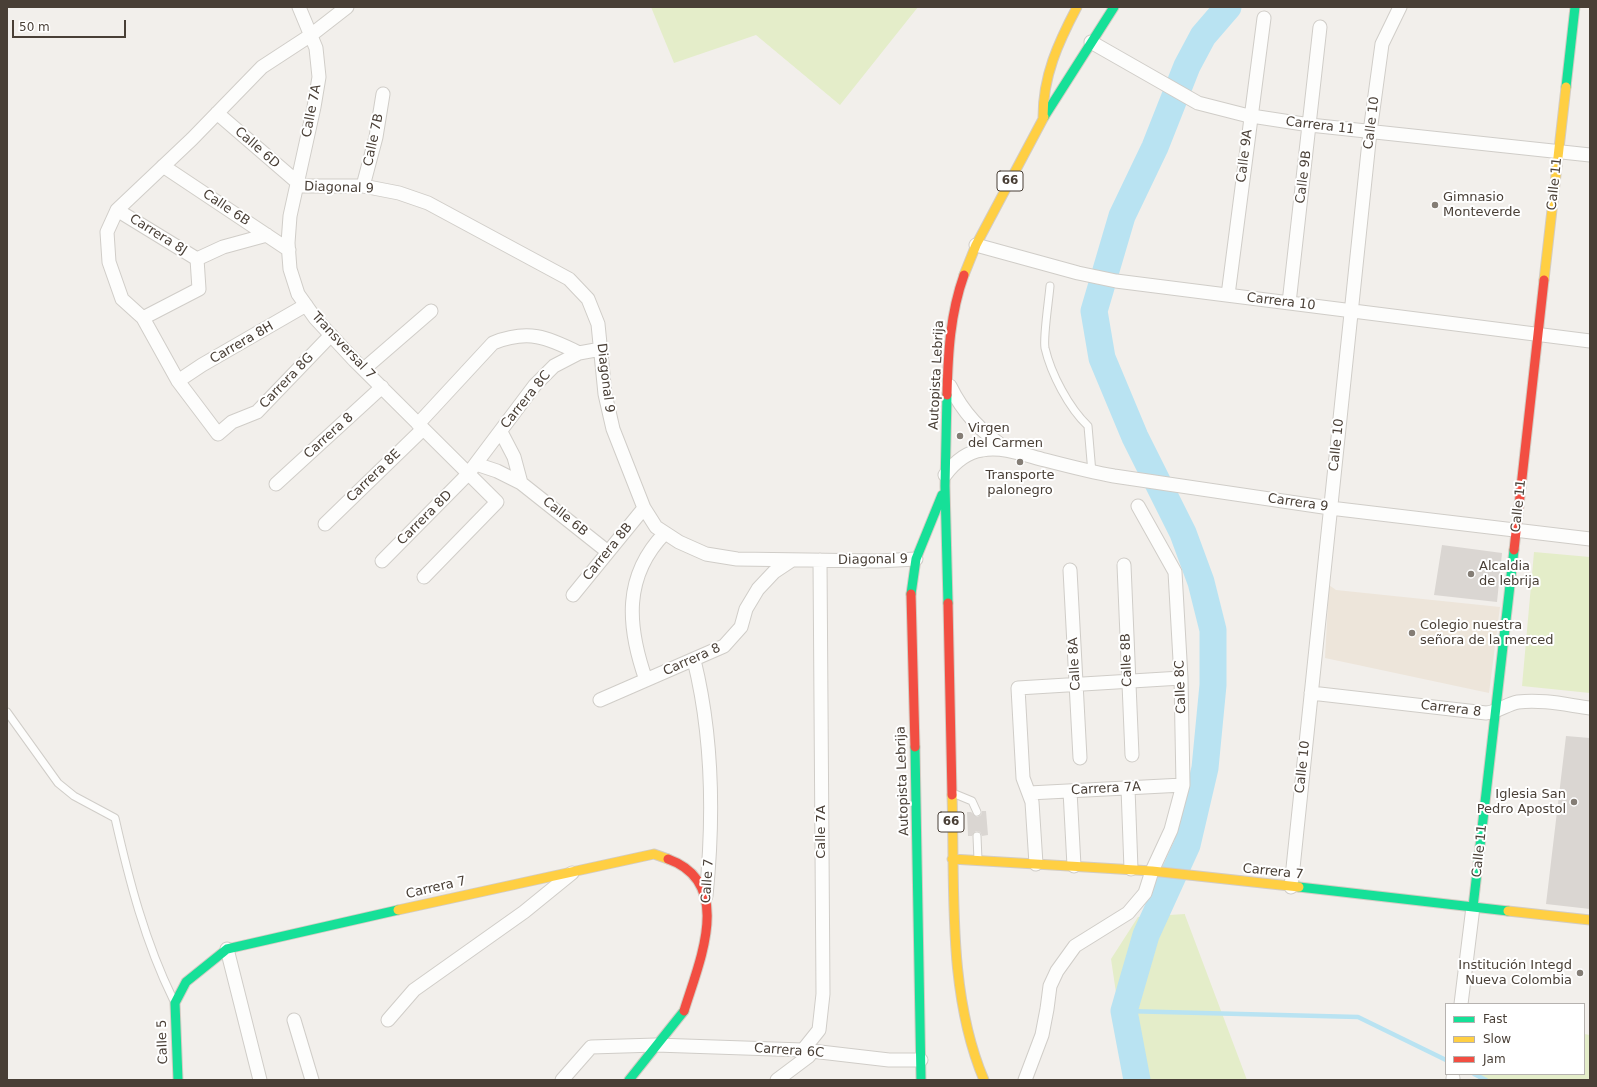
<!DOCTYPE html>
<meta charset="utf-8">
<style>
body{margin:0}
#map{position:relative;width:1597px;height:1087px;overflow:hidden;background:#f2efeb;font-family:"DejaVu Sans",sans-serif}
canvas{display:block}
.frame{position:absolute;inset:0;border:8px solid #493f36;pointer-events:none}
.legend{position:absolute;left:1445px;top:1003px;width:140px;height:72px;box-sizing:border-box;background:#fff;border:1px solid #b6b2af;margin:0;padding:5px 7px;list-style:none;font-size:12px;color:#493f36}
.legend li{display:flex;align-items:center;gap:8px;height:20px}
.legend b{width:20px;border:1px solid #b6b2af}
.scale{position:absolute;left:12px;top:20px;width:114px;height:18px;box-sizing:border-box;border:2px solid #493f36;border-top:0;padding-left:5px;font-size:12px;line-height:14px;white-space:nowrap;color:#493f36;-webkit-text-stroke:3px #fff;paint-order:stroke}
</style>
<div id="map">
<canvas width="1597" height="1087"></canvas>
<div class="frame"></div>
<ul class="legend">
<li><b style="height:5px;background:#16e098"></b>Fast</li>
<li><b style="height:5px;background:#ffcf43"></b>Slow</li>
<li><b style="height:5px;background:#f24e42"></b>Jam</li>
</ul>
<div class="scale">50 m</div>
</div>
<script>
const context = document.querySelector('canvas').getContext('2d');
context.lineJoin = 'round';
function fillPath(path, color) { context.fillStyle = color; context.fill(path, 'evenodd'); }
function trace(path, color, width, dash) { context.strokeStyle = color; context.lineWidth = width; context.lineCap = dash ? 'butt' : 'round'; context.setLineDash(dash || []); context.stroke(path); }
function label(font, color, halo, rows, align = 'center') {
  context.font = font + ' "DejaVu Sans",sans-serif'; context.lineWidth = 4; context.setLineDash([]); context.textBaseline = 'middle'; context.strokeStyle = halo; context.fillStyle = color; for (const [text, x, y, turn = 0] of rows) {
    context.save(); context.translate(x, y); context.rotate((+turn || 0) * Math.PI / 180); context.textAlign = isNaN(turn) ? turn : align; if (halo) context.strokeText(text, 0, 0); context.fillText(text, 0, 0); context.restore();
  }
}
const education = new Path2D(`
 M 1329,585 L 1336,590 L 1500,607 L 1489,693 L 1325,658 Z`);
const green = new Path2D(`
 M 651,7 L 918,7 L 840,105 L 756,35 L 674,63 Z
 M 1534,552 L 1590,557 L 1590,693 L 1522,686 Z
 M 1185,914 L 1185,915 L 1247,1080 L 1129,1080 L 1111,959 L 1138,917 Z
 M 1584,1034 L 1590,1035 L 1590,1080 L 1478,1080 L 1478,1074 L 1584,1074 Z`);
const stream = new Path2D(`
 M 1124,1011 L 1358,1017 L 1446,1060
 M 1474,1074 L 1486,1080`);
const river = new Path2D(`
 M 1137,1080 L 1124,1011 L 1146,935 L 1187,845 L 1205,768 L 1213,685 L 1213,630 L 1201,582 L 1183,533 L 1135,437 L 1102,358 L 1094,311 L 1122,216 L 1155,147 L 1187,66 L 1203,36 L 1228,7`);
const building = new Path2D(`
 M 1442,545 L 1502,553 L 1497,602 L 1434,595 Z
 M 1566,736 L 1590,738 L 1590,909 L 1546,904 Z
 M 982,811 L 986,811 L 988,835 L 982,836 L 980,832 L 976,831 L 972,836 L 968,836 L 967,812 L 971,812 L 977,817 L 981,815 Z`);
const lane = new Path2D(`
 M 1050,286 C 1049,299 1043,337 1045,348 C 1051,374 1069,408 1088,426 L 1092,473
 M 7,712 L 58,783 L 74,796 L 115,818 C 129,880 145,942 173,999
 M 955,794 L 972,801 L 977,812
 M 977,836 L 978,860`);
const street = new Path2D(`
 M 299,7 L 316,48 L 319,77 L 314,107 L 290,216 L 288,243 L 290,269 L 298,294 L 315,318 L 355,361 L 497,502 L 424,577
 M 1091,42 L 1198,103 L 1245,115 L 1310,125 L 1590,155
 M 217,113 L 297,182
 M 163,166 L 289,250
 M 297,186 L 363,186 L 399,193 L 428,203 L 569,279 L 588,299 L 598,324 L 605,394 L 613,429 L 644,508 L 656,527 L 679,542 L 706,554 L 737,559 L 878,561 L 916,559
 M 363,186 L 376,137 L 383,94
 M 117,210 L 197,259 L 223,247 L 267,235
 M 976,245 L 1078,273 L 1116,281 L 1590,341
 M 1228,295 L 1264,18
 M 1289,303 L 1320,27
 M 143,318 L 199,289 L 197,259
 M 331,335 L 257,412 L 232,422 L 218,434 L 178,381 L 143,318 L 122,299 L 109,262 L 107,232 L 117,210 L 192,139 L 262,67 L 311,35 L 347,7
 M 364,369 L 431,311
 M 178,381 L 202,365 L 306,305
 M 950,386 C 963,413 982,433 1007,449
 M 418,424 L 493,343 C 528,329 547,337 579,353
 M 501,432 L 514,457 L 521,483
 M 476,464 L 497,471 L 521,483 L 608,552
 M 945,475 C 954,463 967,452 982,450 C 1003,446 1025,455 1045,460 C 1068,466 1091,472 1114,476 L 1330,508 L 1590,539
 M 276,484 L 382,387
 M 325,524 L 423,429
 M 382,561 L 468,474 L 535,385 L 554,366 L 579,353 L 601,349
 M 1124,565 L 1132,755
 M 1070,570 L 1080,758
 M 573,595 L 644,508
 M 694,660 C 713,737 714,817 706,896
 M 646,680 C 627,626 623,576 665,533
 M 1311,693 L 1486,713 C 1498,712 1507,704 1518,702 C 1542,699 1567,705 1590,708
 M 600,700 L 724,646 L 741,627 L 746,609 L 758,589 L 774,572 L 792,560
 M 1128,788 L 1131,869
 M 1070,791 L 1074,866
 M 1029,793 L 1183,785
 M 1036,864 L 1032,802 L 1023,778 L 1018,688 L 1181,678
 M 1291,887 L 1370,132 L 1382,44 L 1400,7
 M 227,949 L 260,1080
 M 1461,1004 L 1473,907
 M 294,1020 L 312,1080
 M 388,1020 L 414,990 L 524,912 L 572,873
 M 562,1080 L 591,1047 L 656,1045 L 803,1050 L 889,1060 L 921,1060
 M 777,1080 L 809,1056 L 803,1050 L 819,1030 L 823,994 L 820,560
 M 1025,1080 L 1042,1035 L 1047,1009 L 1050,986 L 1057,971 L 1075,946 L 1128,913 L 1145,893 L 1152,871 L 1171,830 L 1183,785 L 1181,678 L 1175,572 L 1138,506
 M 1453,1080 L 1453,1078`);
const fast = new Path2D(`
 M 1566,87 L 1575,7
 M 1044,117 L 1114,7
 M 947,395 L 945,486 L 948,603
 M 911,594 L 916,559 L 942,495
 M 915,747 L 921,1080
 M 1299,887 L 1508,911
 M 1473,907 L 1514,550
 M 178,1080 L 175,1003 L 186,982 L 227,949 L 398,910
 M 629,1080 L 684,1011`);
const slow = new Path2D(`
 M 1043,117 C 1043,76 1058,43 1077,7
 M 964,275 L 976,245 L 1044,117
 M 1544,280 L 1566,87
 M 952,795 C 955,888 947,993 984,1080
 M 952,859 L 1152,871 L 1299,887
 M 398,910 L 654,854 L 668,859
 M 1508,911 L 1590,920`);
const jam = new Path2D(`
 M 947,395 C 948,354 950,314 964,275
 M 1514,550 L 1544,280
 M 911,594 L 915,747
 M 948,603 L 952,795
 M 668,859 C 735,883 699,962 684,1011`);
const markers = [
 [1435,205,4,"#847d75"],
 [960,436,4,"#847d75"],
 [1020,462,4,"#847d75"],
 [1471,574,4,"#847d75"],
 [1412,633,4,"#847d75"],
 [1574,802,4,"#847d75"],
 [1580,973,4,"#847d75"]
];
const shields = [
 [1010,181,26],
 [951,822,26]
];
const shieldNames = [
 ["66",1010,181],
 ["66",951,822]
];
const streetNames = [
 ["Calle 7A",312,111,-79],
 ["Calle 10",1372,123,-83],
 ["Carrera 11",1320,126,7],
 ["Calle 7B",374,140,-78],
 ["Calle 6D",257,148,41],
 ["Calle 9A",1245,156,-83],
 ["Calle 9B",1304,177,-83],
 ["Calle 11",1555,184,-84],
 ["Diagonal 9",339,188,2],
 ["Calle 6B",226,208,34],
 ["Carrera 8J",158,235,32],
 ["Carrera 10",1281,302,7],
 ["Carrera 8H",242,343,-30],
 ["Transversal 7",343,346,47],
 ["Autopista Lebrija",937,375,-87],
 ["Diagonal 9",605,378,83],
 ["Carrera 8G",287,381,-46],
 ["Carrera 8C",526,400,-51],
 ["Carrera 8",329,436,-42],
 ["Calle 10",1337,445,-84],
 ["Carrera 8E",374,476,-44],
 ["Carrera 9",1298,503,8],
 ["Calle 11",1519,506,-84],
 ["Calle 6B",565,517,39],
 ["Carrera 8D",425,518,-45],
 ["Carrera 8B",608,552,-51],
 ["Diagonal 9",873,560,-1],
 ["Carrera 8",692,660,-24],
 ["Calle 8B",1127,660,-92],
 ["Calle 8A",1075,664,-93],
 ["Calle 8C",1181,687,-92],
 ["Carrera 8",1451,709,7],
 ["Calle 10",1303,767,-84],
 ["Autopista Lebrija",903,781,-92],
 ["Carrera 7A",1106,789,-3],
 ["Calle 7A",822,832,-90],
 ["Calle 11",1480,851,-84],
 ["Carrera 7",1273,872,6],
 ["Calle 7",708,881,-86],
 ["Carrera 7",436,888,-13],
 ["Calle 5",163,1042,-92],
 ["Carrera 6C",789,1051,4]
];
const poiNames = [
 ["Gimnasio",1443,198],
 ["Monteverde",1443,213],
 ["Virgen",968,429],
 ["del Carmen",968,444],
 ["Transporte",1020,476,"center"],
 ["palonegro",1020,491,"center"],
 ["Alcaldia",1479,567],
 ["de lebrija",1479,582],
 ["Colegio nuestra",1420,626],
 ["señora de la merced",1420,641],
 ["Iglesia San",1566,795,"right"],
 ["Pedro Apostol",1566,810,"right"],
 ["Institución Integd",1572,966,"right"],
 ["Nueva Colombia",1572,981,"right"]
];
fillPath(education, '#ede5da');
fillPath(green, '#e4edc9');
trace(stream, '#b9e3f2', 4.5);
trace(river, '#b9e3f2', 27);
fillPath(building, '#dad6d2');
trace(lane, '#d0cdc8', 9);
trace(street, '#d0cdc8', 15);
trace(fast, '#d3ccc3', 11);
trace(slow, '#d3ccc3', 11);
trace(jam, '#d3ccc3', 11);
trace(lane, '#fdfdfc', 7);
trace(street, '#fdfdfc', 13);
trace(fast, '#16e098', 9);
trace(slow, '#ffcf43', 9);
trace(jam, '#f24e42', 9);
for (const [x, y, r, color] of markers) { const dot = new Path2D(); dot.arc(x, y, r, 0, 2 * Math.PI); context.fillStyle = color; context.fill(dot); trace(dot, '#fff', 1.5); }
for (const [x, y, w] of shields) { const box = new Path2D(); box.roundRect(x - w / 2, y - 10, w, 20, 3); context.fillStyle = '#fff'; context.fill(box); trace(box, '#493f36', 1); }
label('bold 12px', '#493f36', null, shieldNames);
label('13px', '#493f36', '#fff', streetNames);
label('13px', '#493f36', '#fff', poiNames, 'left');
</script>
